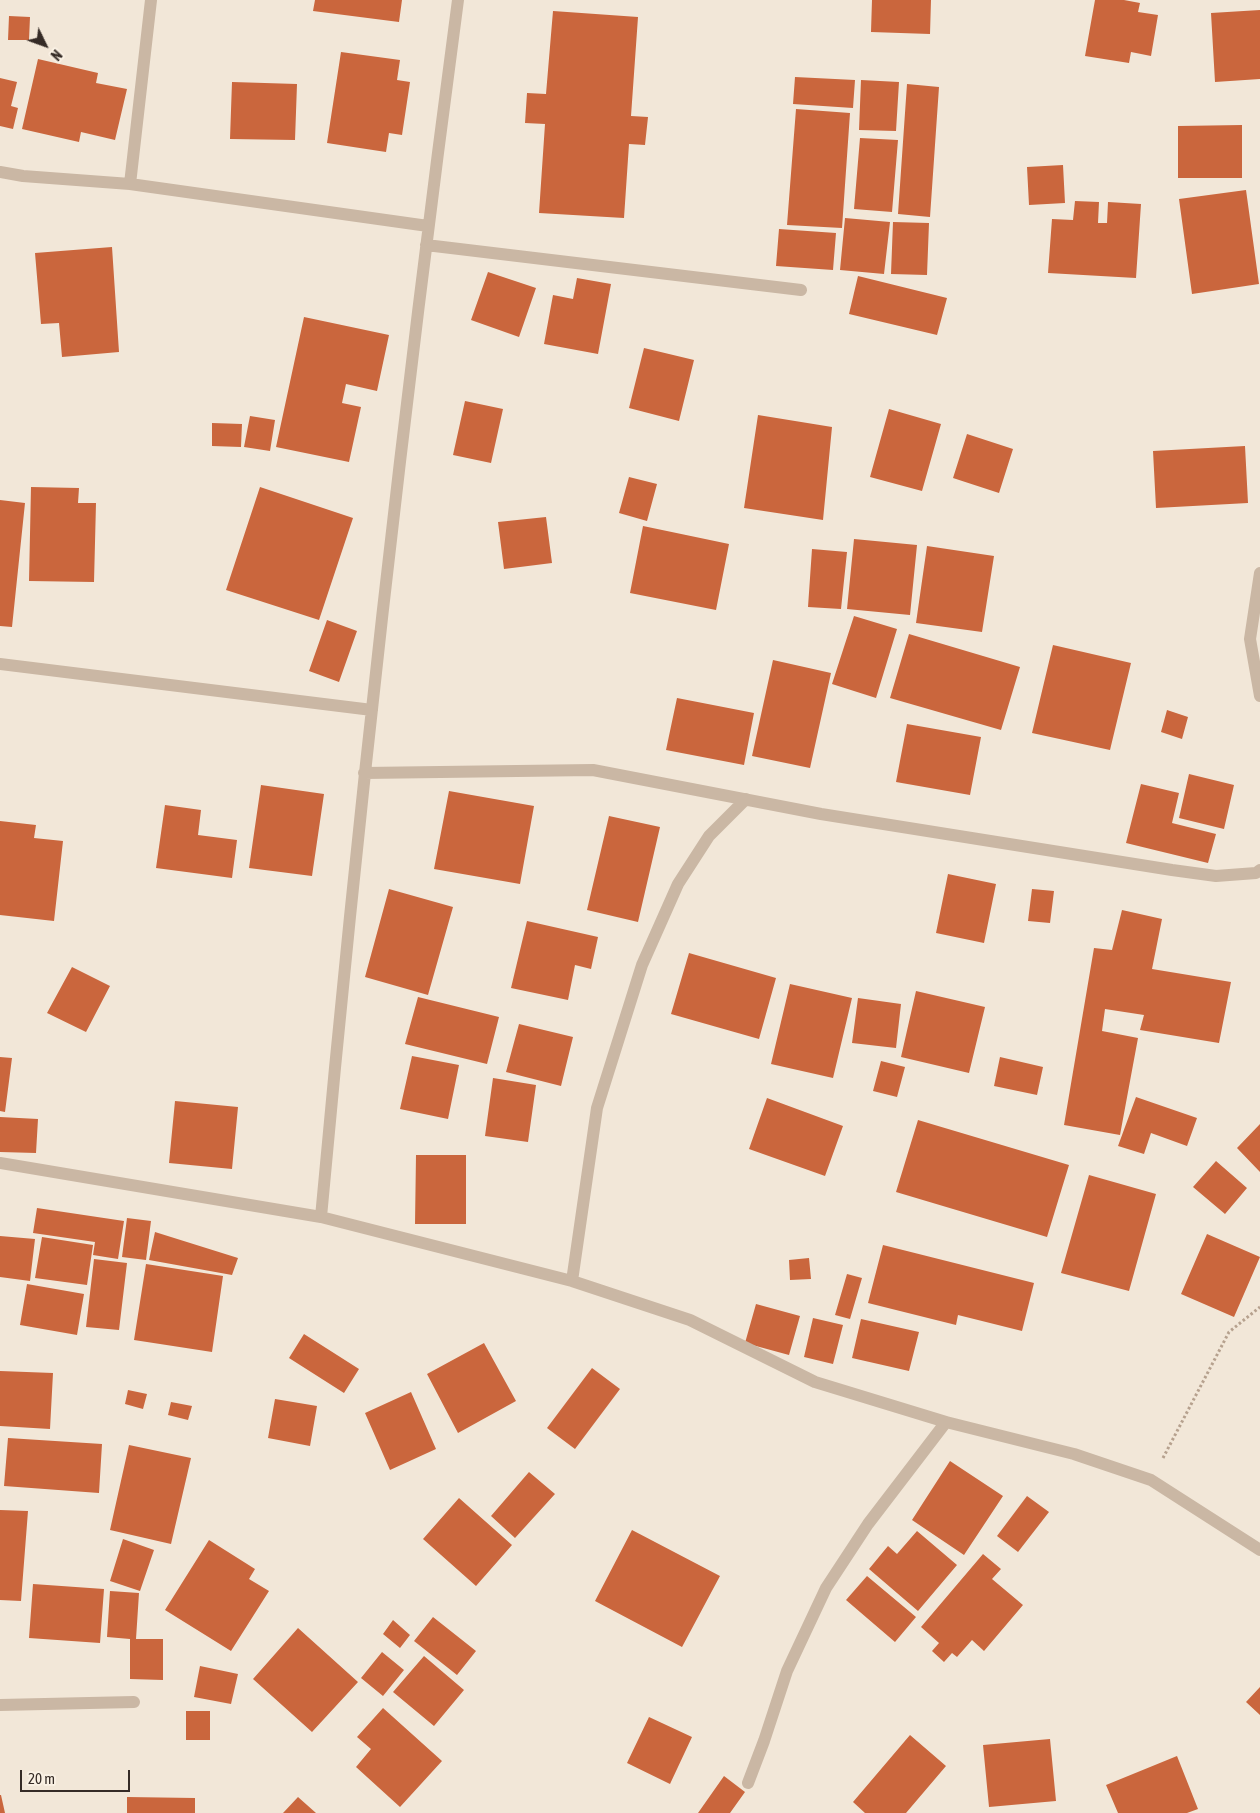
<!DOCTYPE html>
<style>
body{margin:0}
#map{position:relative;width:1260px;height:1813px;overflow:hidden;background:#f2e7d8;font-family:"Asap Condensed",sans-serif}
canvas{display:block}
.north{position:absolute;left:20px;top:20px;width:50px;height:50px;-webkit-text-stroke:4px #faf1e4;paint-order:stroke;rotate:132deg;font-size:14px;font-weight:700;line-height:20px;text-align:center;color:#352b26}
.north::after{content:'';display:block;margin:auto;width:18px;height:22px;background:#352b26;clip-path:polygon(50% 0,100% 100%,50% 72%,0 100%)}
.scale{position:absolute;left:20px;top:1770px;width:110px;height:22px;box-sizing:border-box;border:2px solid #352b26;border-top:0;padding-left:6px;font-size:15px;line-height:18px;white-space:nowrap;color:#352b26;-webkit-text-stroke:4px #faf1e4;paint-order:stroke}
</style>
<div id="map">
<canvas width="1260" height="1813"></canvas>
<div class="north">N</div>
<div class="scale">20 m</div>
</div>
<script>
const context = document.querySelector('canvas').getContext('2d');
context.lineJoin = 'round';
function fillPath(path, color) { context.fillStyle = color; context.fill(path, 'evenodd'); }
function trace(path, color, width, dash) { context.strokeStyle = color; context.lineWidth = width; context.lineCap = dash ? 'butt' : 'round'; context.setLineDash(dash || []); context.stroke(path); }
const building = new Path2D(`
 M 315,0 L 402,0 L 399,22 L 313,11 Z
 M 872,0 L 931,0 L 930,34 L 871,32 Z
 M 1095,0 L 1124,0 L 1140,3 L 1138,12 L 1158,15 L 1151,56 L 1131,52 L 1129,63 L 1085,56 Z
 M 1260,10 L 1260,79 L 1215,82 L 1211,13 Z
 M 553,11 L 638,17 L 631,116 L 648,117 L 645,145 L 629,144 L 624,218 L 539,213 L 545,124 L 525,123 L 527,93 L 546,94 Z
 M 9,16 L 30,17 L 29,40 L 8,40 Z
 M 341,52 L 400,60 L 397,80 L 410,82 L 402,135 L 389,133 L 386,152 L 327,143 Z
 M 38,59 L 98,73 L 96,83 L 127,89 L 115,140 L 81,132 L 79,142 L 22,129 Z
 M 795,77 L 855,80 L 853,108 L 793,104 Z
 M 0,78 L 17,82 L 11,106 L 18,108 L 13,129 L 0,126 Z
 M 861,80 L 899,82 L 896,131 L 859,130 Z
 M 232,82 L 297,84 L 295,140 L 230,139 Z
 M 907,84 L 939,87 L 930,217 L 898,214 Z
 M 796,109 L 850,113 L 842,228 L 787,225 Z
 M 1242,125 L 1242,178 L 1178,178 L 1178,126 Z
 M 860,138 L 898,140 L 892,212 L 854,209 Z
 M 1063,165 L 1065,203 L 1029,205 L 1027,167 Z
 M 1246,190 L 1259,284 L 1192,294 L 1179,199 Z
 M 1075,201 L 1099,202 L 1098,223 L 1107,223 L 1108,202 L 1141,204 L 1136,278 L 1048,273 L 1052,219 L 1073,220 Z
 M 845,218 L 890,222 L 884,274 L 840,270 Z
 M 893,222 L 929,223 L 927,275 L 891,274 Z
 M 779,229 L 836,233 L 833,270 L 776,266 Z
 M 112,247 L 119,352 L 62,357 L 59,323 L 41,324 L 35,253 Z
 M 488,272 L 536,288 L 519,337 L 471,320 Z
 M 858,276 L 947,298 L 937,335 L 849,314 Z
 M 577,278 L 611,284 L 598,354 L 544,344 L 553,295 L 573,299 Z
 M 304,317 L 389,335 L 377,391 L 346,384 L 342,403 L 361,407 L 349,462 L 276,447 Z
 M 644,348 L 694,360 L 679,421 L 629,408 Z
 M 465,401 L 503,409 L 491,463 L 453,455 Z
 M 889,409 L 941,424 L 922,491 L 870,477 Z
 M 758,415 L 832,427 L 823,520 L 744,508 Z
 M 250,416 L 275,420 L 270,451 L 244,447 Z
 M 212,423 L 242,424 L 241,447 L 212,446 Z
 M 967,434 L 1013,449 L 999,493 L 953,478 Z
 M 1245,446 L 1248,503 L 1156,508 L 1153,451 Z
 M 629,477 L 657,484 L 647,521 L 619,513 Z
 M 31,487 L 79,488 L 78,503 L 96,503 L 94,582 L 29,581 Z
 M 260,487 L 353,518 L 319,620 L 226,590 Z
 M 0,500 L 25,503 L 12,627 L 0,626 Z
 M 546,517 L 552,563 L 504,569 L 498,522 Z
 M 643,526 L 729,544 L 716,610 L 630,593 Z
 M 854,539 L 917,545 L 910,615 L 847,609 Z
 M 927,546 L 994,556 L 982,632 L 916,623 Z
 M 812,549 L 847,552 L 841,609 L 808,607 Z
 M 854,616 L 897,629 L 876,698 L 832,684 Z
 M 327,620 L 357,631 L 339,682 L 309,671 Z
 M 909,634 L 1020,667 L 1001,730 L 890,698 Z
 M 1053,645 L 1131,663 L 1110,750 L 1032,733 Z
 M 773,660 L 831,673 L 810,768 L 752,756 Z
 M 677,698 L 754,713 L 744,765 L 666,750 Z
 M 1167,710 L 1188,717 L 1182,739 L 1161,732 Z
 M 907,724 L 981,737 L 970,795 L 896,782 Z
 M 1189,774 L 1234,785 L 1224,829 L 1179,818 Z
 M 1141,784 L 1179,793 L 1172,823 L 1216,834 L 1208,863 L 1126,843 Z
 M 261,785 L 324,794 L 312,876 L 249,868 Z
 M 449,791 L 534,806 L 520,884 L 434,869 Z
 M 165,805 L 201,810 L 198,835 L 237,840 L 232,878 L 156,868 Z
 M 609,816 L 660,827 L 638,922 L 587,910 Z
 M 0,821 L 36,825 L 34,838 L 63,841 L 54,921 L 0,915 Z
 M 948,874 L 996,884 L 984,943 L 936,933 Z
 M 389,889 L 453,907 L 428,995 L 365,977 Z
 M 1032,889 L 1054,891 L 1050,923 L 1028,921 Z
 M 1122,910 L 1162,919 L 1152,969 L 1231,982 L 1219,1043 L 1140,1030 L 1144,1015 L 1105,1009 L 1102,1031 L 1138,1038 L 1120,1135 L 1064,1125 L 1094,948 L 1112,950 Z
 M 527,921 L 598,937 L 591,969 L 575,965 L 568,1000 L 511,988 Z
 M 689,953 L 776,978 L 759,1039 L 671,1014 Z
 M 72,967 L 110,986 L 86,1032 L 47,1013 Z
 M 790,984 L 852,998 L 833,1078 L 771,1064 Z
 M 916,991 L 985,1007 L 969,1073 L 901,1057 Z
 M 418,997 L 499,1017 L 487,1064 L 405,1044 Z
 M 858,998 L 901,1004 L 896,1048 L 852,1043 Z
 M 519,1024 L 573,1037 L 561,1086 L 506,1072 Z
 M 412,1056 L 459,1065 L 448,1119 L 400,1109 Z
 M 0,1057 L 12,1058 L 5,1112 L 0,1111 Z
 M 1000,1057 L 1043,1067 L 1037,1095 L 994,1086 Z
 M 881,1061 L 905,1067 L 897,1097 L 873,1091 Z
 M 493,1078 L 536,1085 L 528,1142 L 485,1136 Z
 M 1136,1097 L 1197,1118 L 1187,1146 L 1151,1133 L 1144,1154 L 1118,1146 Z
 M 767,1098 L 843,1126 L 825,1176 L 749,1149 Z
 M 175,1101 L 238,1107 L 232,1169 L 169,1163 Z
 M 0,1117 L 38,1119 L 36,1153 L 0,1152 Z
 M 918,1120 L 1069,1165 L 1047,1237 L 896,1192 Z
 M 1260,1124 L 1260,1172 L 1237,1148 Z
 M 416,1155 L 466,1155 L 466,1224 L 415,1224 Z
 M 1216,1161 L 1247,1188 L 1225,1214 L 1193,1187 Z
 M 1089,1175 L 1156,1194 L 1129,1291 L 1061,1273 Z
 M 37,1208 L 124,1221 L 118,1259 L 93,1255 L 95,1242 L 33,1233 Z
 M 127,1218 L 151,1221 L 146,1260 L 122,1257 Z
 M 155,1232 L 238,1258 L 232,1275 L 149,1260 Z
 M 1207,1234 L 1260,1257 L 1234,1317 L 1181,1294 Z
 M 0,1236 L 35,1239 L 30,1281 L 0,1277 Z
 M 42,1237 L 93,1245 L 87,1285 L 35,1278 Z
 M 883,1245 L 1034,1283 L 1022,1331 L 958,1315 L 956,1325 L 868,1303 Z
 M 809,1258 L 811,1279 L 790,1280 L 789,1260 Z
 M 94,1259 L 127,1263 L 119,1330 L 86,1327 Z
 M 146,1264 L 223,1276 L 212,1352 L 134,1340 Z
 M 847,1274 L 862,1278 L 850,1319 L 835,1315 Z
 M 27,1284 L 84,1294 L 77,1335 L 20,1325 Z
 M 756,1304 L 800,1316 L 789,1355 L 745,1343 Z
 M 813,1318 L 843,1325 L 833,1364 L 804,1357 Z
 M 861,1319 L 919,1332 L 909,1371 L 852,1358 Z
 M 304,1334 L 359,1369 L 344,1393 L 289,1358 Z
 M 484,1343 L 516,1401 L 458,1433 L 427,1374 Z
 M 592,1368 L 620,1389 L 575,1449 L 547,1428 Z
 M 0,1371 L 53,1373 L 50,1429 L 0,1426 Z
 M 128,1390 L 147,1394 L 143,1409 L 125,1404 Z
 M 411,1392 L 436,1449 L 390,1470 L 365,1413 Z
 M 275,1399 L 317,1406 L 310,1446 L 268,1438 Z
 M 171,1402 L 192,1406 L 188,1420 L 168,1415 Z
 M 8,1438 L 102,1444 L 99,1493 L 4,1486 Z
 M 129,1445 L 191,1458 L 171,1544 L 110,1530 Z
 M 950,1461 L 1003,1496 L 964,1555 L 912,1520 Z
 M 529,1472 L 555,1494 L 515,1538 L 491,1516 Z
 M 1027,1496 L 1049,1512 L 1018,1552 L 997,1536 Z
 M 459,1498 L 512,1545 L 476,1586 L 423,1539 Z
 M 0,1510 L 28,1511 L 21,1601 L 0,1600 Z
 M 632,1530 L 720,1576 L 682,1647 L 595,1601 Z
 M 917,1531 L 957,1565 L 918,1611 L 869,1569 L 888,1546 L 897,1554 Z
 M 123,1539 L 154,1550 L 140,1591 L 110,1581 Z
 M 209,1540 L 255,1569 L 249,1579 L 269,1591 L 231,1651 L 165,1610 Z
 M 983,1554 L 1001,1569 L 992,1579 L 1023,1605 L 984,1651 L 972,1640 L 957,1657 L 952,1653 L 944,1662 L 932,1651 L 939,1643 L 921,1627 Z
 M 867,1576 L 916,1617 L 895,1642 L 846,1600 Z
 M 33,1584 L 104,1589 L 100,1643 L 29,1638 Z
 M 110,1591 L 139,1593 L 136,1639 L 163,1639 L 163,1680 L 130,1679 L 130,1639 L 107,1637 Z
 M 433,1617 L 476,1651 L 457,1675 L 414,1641 Z
 M 393,1620 L 410,1635 L 400,1648 L 383,1634 Z
 M 298,1628 L 358,1682 L 312,1732 L 253,1679 Z
 M 382,1652 L 404,1670 L 383,1696 L 361,1678 Z
 M 424,1656 L 464,1690 L 434,1726 L 393,1692 Z
 M 200,1666 L 238,1674 L 231,1704 L 194,1697 Z
 M 1260,1687 L 1260,1715 L 1246,1702 Z
 M 383,1708 L 442,1761 L 400,1807 L 356,1767 L 371,1749 L 357,1737 Z
 M 186,1711 L 210,1711 L 210,1740 L 186,1740 Z
 M 649,1717 L 692,1737 L 670,1784 L 627,1763 Z
 M 910,1735 L 946,1766 L 906,1813 L 865,1813 L 853,1802 Z
 M 1050,1739 L 1056,1801 L 989,1807 L 983,1745 Z
 M 1177,1756 L 1198,1809 L 1187,1813 L 1118,1813 L 1106,1785 Z
 M 724,1776 L 745,1792 L 730,1813 L 698,1813 Z
 M 0,1795 L 1,1795 L 5,1813 L 0,1813 Z
 M 127,1797 L 195,1798 L 195,1813 L 127,1813 Z
 M 298,1797 L 316,1813 L 283,1813 Z`);
const path = new Path2D(`
 M 1163,1458 L 1229,1332 L 1260,1307`);
const street = new Path2D(`
 M 0,172 L 23,176 L 130,184 L 428,226
 M 130,184 L 151,0
 M 426,245 L 801,290
 M 1260,573 L 1250,639 L 1260,696
 M 0,664 L 372,710
 M 364,773 L 593,770 L 821,814 L 1172,870 L 1216,876 L 1256,873 L 1260,870
 M 0,1163 L 321,1217 L 572,1281 L 690,1320 L 815,1382 L 946,1422 L 1074,1454 L 1151,1480 L 1260,1550
 M 321,1217 C 358,811 404,405 458,0
 M 572,1281 L 597,1108 L 642,965 L 678,884 L 709,836 L 746,799
 M 0,1705 L 134,1702
 M 748,1783 L 764,1741 L 787,1671 L 826,1588 L 868,1524 L 946,1422`);
fillPath(building, '#ca663d');
trace(path, '#b6a18e', 3, [2.5, 2.5]);
trace(street, '#cab7a4', 12);
</script>
